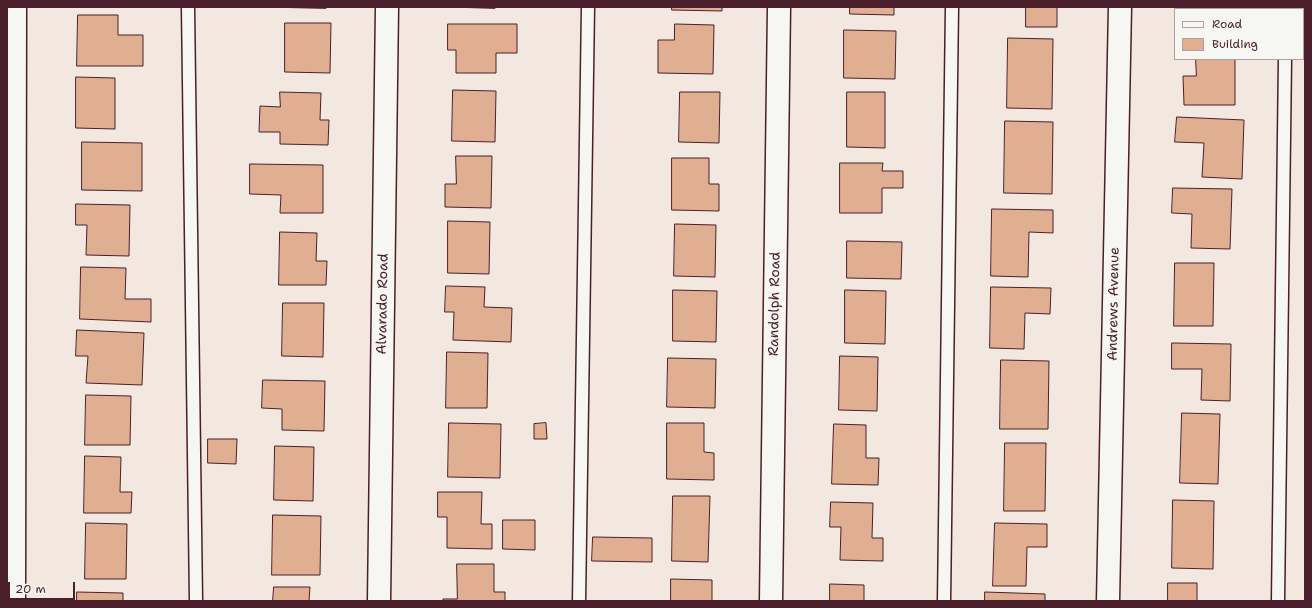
<!DOCTYPE html>
<style>
body{margin:0}
#map{position:relative;width:1312px;height:608px;overflow:hidden;background:#f2e8df;font-family:"Shantell Sans",sans-serif}
canvas{display:block}
.frame{position:absolute;inset:0;border:8px solid #4a1f2b;pointer-events:none}
.legend{position:absolute;left:1174px;top:8px;width:130px;height:52px;box-sizing:border-box;background:#f6f6f2;border:1px solid #b1a0a2;margin:0;padding:5px 7px;list-style:none;font-size:12px;color:#4a1f2b}
.legend li{display:flex;align-items:center;gap:8px;height:20px}
.legend b{width:20px;border:1px solid #b1a0a2}
.scale{position:absolute;left:8px;top:582px;width:67px;height:18px;box-sizing:border-box;border:2px solid #4a1f2b;border-top:0;padding-left:5px;font-size:12px;line-height:14px;white-space:nowrap;color:#4a1f2b;-webkit-text-stroke:3px #f6f6f2;paint-order:stroke}
</style>
<div id="map">
<canvas width="1312" height="608"></canvas>
<div class="frame"></div>
<ul class="legend">
<li><b style="height:5px;background:#f6f6f2"></b>Road</li>
<li><b style="height:11px;background:#e0af92"></b>Building</li>
</ul>
<div class="scale">20 m</div>
</div>
<script>
const context = document.querySelector('canvas').getContext('2d');
context.lineJoin = 'round';
function fillPath(path, color) { context.fillStyle = color; context.fill(path, 'evenodd'); }
function trace(path, color, width, dash) { context.strokeStyle = color; context.lineWidth = width; context.lineCap = dash ? 'butt' : 'round'; context.setLineDash(dash || []); context.stroke(path); }
function label(font, color, halo, rows, align = 'center') {
  context.font = font + ' "Shantell Sans",sans-serif'; context.lineWidth = 4; context.setLineDash([]); context.textBaseline = 'middle'; context.strokeStyle = halo; context.fillStyle = color; for (const [text, x, y, turn = 0] of rows) {
    context.save(); context.translate(x, y); context.rotate((+turn || 0) * Math.PI / 180); context.textAlign = isNaN(turn) ? turn : align; if (halo) context.strokeText(text, 0, 0); context.fillText(text, 0, 0); context.restore();
  }
}
const building = new Path2D(`
 M 267,7 L 326,7 L 326,8 Z
 M 452,7 L 495,7 L 495,8 Z
 M 672,7 L 722,7 L 722,11 L 672,10 Z
 M 850,7 L 894,7 L 894,15 L 850,14 Z
 M 1026,7 L 1057,7 L 1057,27 L 1026,27 Z
 M 1180,7 L 1218,7 L 1218,9 L 1180,9 Z
 M 78,15 L 118,15 L 118,35 L 143,35 L 143,66 L 77,66 Z
 M 285,23 L 331,23 L 330,73 L 285,72 Z
 M 448,24 L 517,24 L 517,53 L 496,53 L 496,73 L 456,73 L 456,50 L 448,50 Z
 M 675,24 L 714,25 L 713,74 L 658,73 L 658,40 L 674,40 Z
 M 844,30 L 896,31 L 895,79 L 844,78 Z
 M 1008,38 L 1053,39 L 1052,109 L 1007,108 Z
 M 1196,59 L 1235,59 L 1235,105 L 1184,105 L 1183,76 L 1196,76 Z
 M 76,77 L 115,78 L 115,129 L 76,128 Z
 M 453,90 L 496,91 L 495,142 L 452,141 Z
 M 280,92 L 321,93 L 320,120 L 329,120 L 328,145 L 280,144 L 280,132 L 259,132 L 260,106 L 280,107 Z
 M 680,92 L 720,92 L 719,143 L 679,142 Z
 M 847,92 L 885,92 L 885,148 L 847,147 Z
 M 1177,117 L 1244,120 L 1242,179 L 1202,177 L 1204,143 L 1175,142 Z
 M 1005,121 L 1053,122 L 1052,194 L 1004,193 Z
 M 82,142 L 142,143 L 142,191 L 82,190 Z
 M 456,156 L 492,156 L 491,208 L 445,207 L 445,184 L 456,184 Z
 M 672,158 L 709,158 L 709,184 L 719,184 L 719,211 L 672,210 Z
 M 840,163 L 883,163 L 882,171 L 903,171 L 903,188 L 882,188 L 882,213 L 840,213 Z
 M 250,164 L 323,165 L 323,213 L 280,213 L 281,195 L 250,194 Z
 M 1173,188 L 1232,189 L 1230,249 L 1191,248 L 1192,214 L 1172,213 Z
 M 76,204 L 130,205 L 129,256 L 86,255 L 87,225 L 76,225 Z
 M 992,209 L 1053,210 L 1053,233 L 1029,232 L 1028,277 L 991,276 Z
 M 448,221 L 490,222 L 489,274 L 448,273 Z
 M 675,224 L 716,225 L 715,277 L 674,276 Z
 M 280,232 L 317,233 L 316,261 L 327,261 L 326,285 L 279,285 Z
 M 847,241 L 902,242 L 901,279 L 847,278 Z
 M 1175,263 L 1214,263 L 1213,326 L 1174,326 Z
 M 81,267 L 126,268 L 125,299 L 151,299 L 151,322 L 80,319 Z
 M 446,286 L 485,287 L 484,307 L 512,308 L 511,342 L 453,340 L 454,312 L 445,312 Z
 M 991,287 L 1051,288 L 1050,314 L 1025,313 L 1024,349 L 990,348 Z
 M 673,290 L 717,291 L 716,342 L 673,341 Z
 M 845,290 L 886,291 L 885,344 L 845,343 Z
 M 283,303 L 324,303 L 323,357 L 282,356 Z
 M 77,330 L 144,333 L 142,385 L 86,383 L 88,356 L 76,356 Z
 M 1172,343 L 1231,344 L 1230,401 L 1201,400 L 1202,369 L 1172,369 Z
 M 447,352 L 488,353 L 487,408 L 446,408 Z
 M 840,356 L 878,357 L 877,411 L 839,410 Z
 M 668,358 L 716,359 L 715,408 L 667,407 Z
 M 1001,360 L 1049,361 L 1048,429 L 1000,429 Z
 M 263,380 L 325,381 L 324,431 L 282,430 L 282,409 L 262,408 Z
 M 86,395 L 131,396 L 130,445 L 85,445 Z
 M 1182,413 L 1220,414 L 1218,484 L 1180,483 Z
 M 449,423 L 501,424 L 500,478 L 448,477 Z
 M 546,423 L 547,439 L 534,439 L 534,424 Z
 M 667,423 L 704,423 L 704,452 L 714,453 L 714,480 L 667,479 Z
 M 834,424 L 866,425 L 866,458 L 879,458 L 878,485 L 832,484 Z
 M 208,439 L 237,439 L 236,464 L 208,463 Z
 M 1005,443 L 1046,443 L 1045,511 L 1004,511 Z
 M 275,446 L 314,447 L 313,501 L 274,500 Z
 M 85,456 L 121,457 L 120,492 L 132,492 L 131,513 L 84,513 Z
 M 438,492 L 482,492 L 481,524 L 492,524 L 492,549 L 447,548 L 447,517 L 438,517 Z
 M 673,496 L 710,496 L 708,562 L 672,561 Z
 M 1173,500 L 1214,501 L 1213,569 L 1172,568 Z
 M 831,502 L 873,503 L 872,538 L 883,538 L 883,561 L 840,560 L 841,527 L 830,527 Z
 M 273,515 L 321,516 L 320,575 L 272,575 Z
 M 503,520 L 535,520 L 535,550 L 503,549 Z
 M 86,523 L 127,524 L 126,579 L 85,579 Z
 M 995,523 L 1047,524 L 1047,547 L 1027,547 L 1026,586 L 993,586 Z
 M 593,537 L 652,538 L 652,562 L 592,561 Z
 M 457,564 L 494,564 L 494,592 L 505,592 L 505,601 L 443,601 L 443,599 L 457,599 Z
 M 671,579 L 712,580 L 712,601 L 671,601 Z
 M 1168,583 L 1197,583 L 1197,601 L 1168,601 Z
 M 830,584 L 864,585 L 864,601 L 830,601 Z
 M 274,587 L 310,587 L 309,601 L 273,601 Z
 M 77,592 L 123,593 L 123,601 L 77,601 Z
 M 985,592 L 1045,594 L 1045,601 L 985,601 Z`);
const lane = new Path2D(`
 M 188,7 L 196,601
 M 1286,9 L 1286,7
 M 579,601 L 588,7
 M 944,601 L 952,7
 M 1278,601 L 1285,59`);
const street = new Path2D(`
 M 14,601 L 15,7
 M 771,601 L 779,7
 M 1108,601 L 1120,7`);
const secondary = new Path2D(`
 M 379,601 L 387,7`);
const streetNames = [
 ["Alvarado Road",383,304,-89],
 ["Randolph Road",775,304,-89],
 ["Andrews Avenue",1114,304,-89]
];
fillPath(building, '#e0af92');
trace(building, '#4a1f2b', 1);
trace(lane, '#4a1f2b', 15);
trace(street, '#4a1f2b', 25);
trace(secondary, '#4a1f2b', 25);
trace(lane, '#f6f6f2', 12);
trace(street, '#f6f6f2', 22);
trace(secondary, '#f6f6f2', 22);
label('14px', '#4a1f2b', '#f6f6f2', streetNames);
</script>
